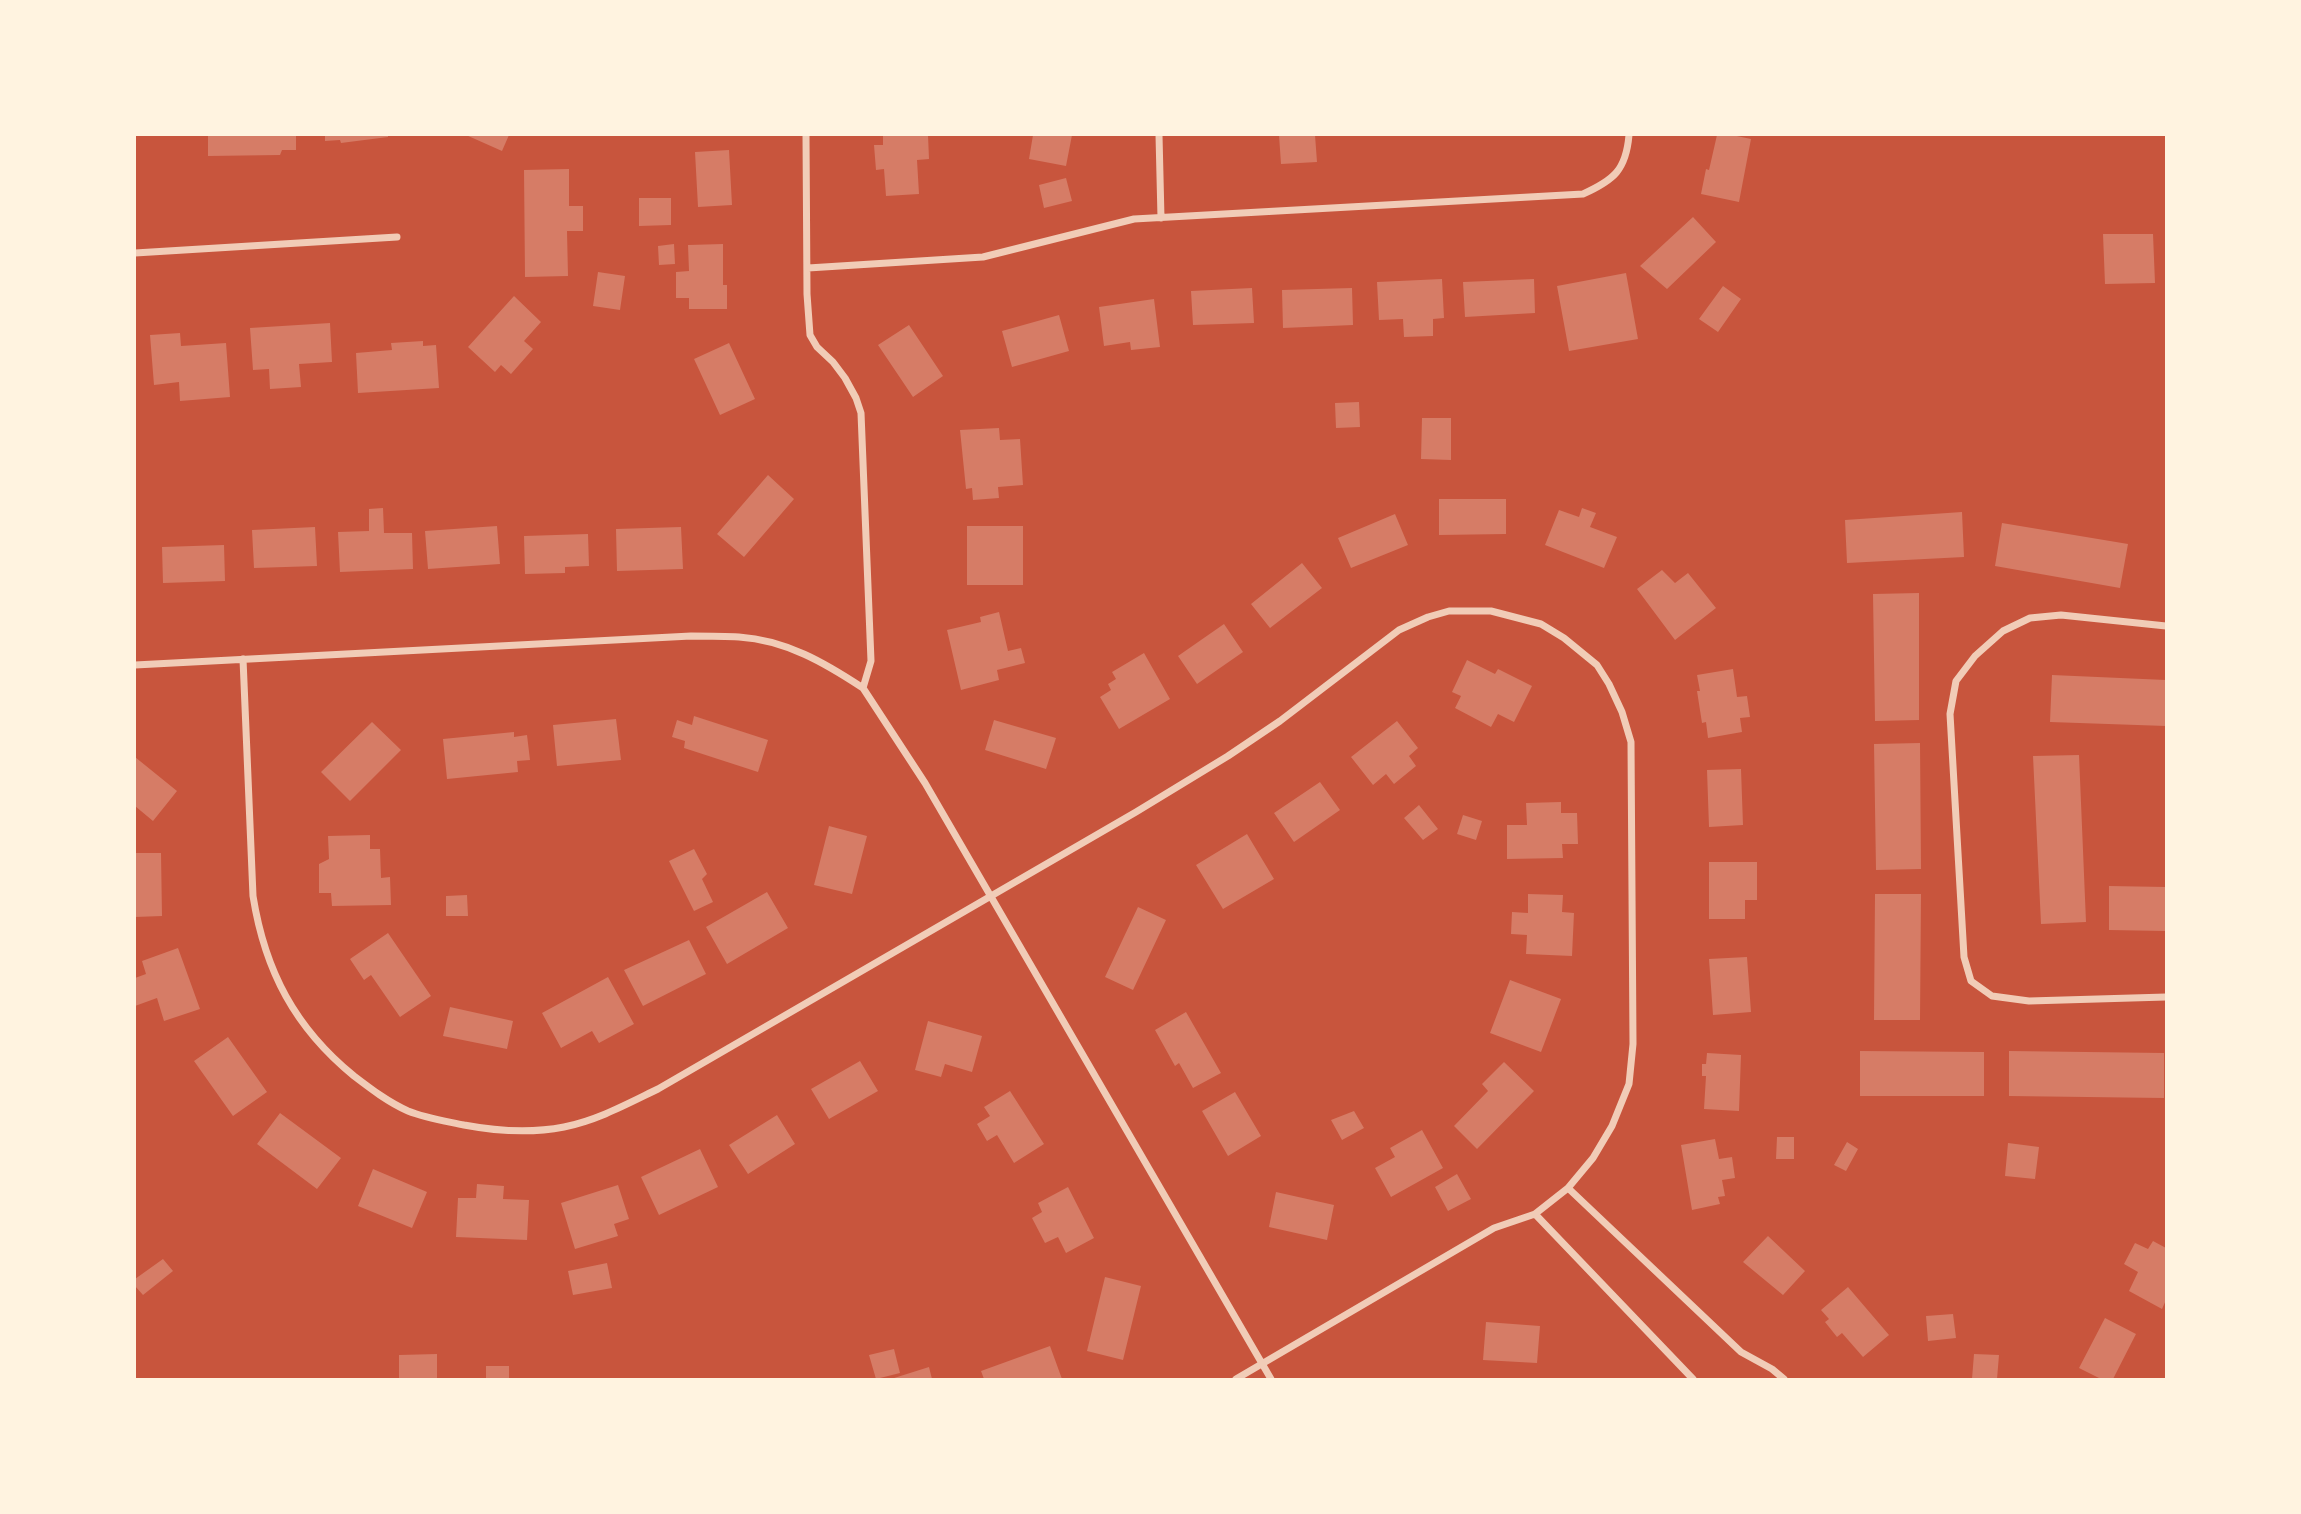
<!DOCTYPE html>
<style>
body{margin:0}
#map{position:relative;width:2301px;height:1514px;overflow:hidden;background:#c8553d;font-family:Bitter,serif}
canvas{display:block}
.frame{position:absolute;inset:0;border:136px solid #fff3e0;pointer-events:none}
</style>
<div id="map">
<canvas width="2301" height="1514"></canvas>
<div class="frame"></div>
</div>
<script>
const context = document.querySelector('canvas').getContext('2d');
context.lineJoin = 'round';
function fillPath(path, color) { context.fillStyle = color; context.fill(path, 'evenodd'); }
function trace(path, color, width, dash) { context.strokeStyle = color; context.lineWidth = width; context.lineCap = dash ? 'butt' : 'round'; context.setLineDash(dash || []); context.stroke(path); }
const building = new Path2D(`
 M 208,135 L 296,135 L 296,150 L 282,150 L 280,155 L 208,156 Z
 M 325,135 L 388,135 L 388,137 L 341,143 L 340,140 L 325,141 Z
 M 466,135 L 509,135 L 502,151 Z
 M 883,135 L 928,135 L 929,159 L 917,160 L 919,194 L 886,196 L 884,169 L 876,170 L 874,145 L 883,145 Z
 M 1033,135 L 1072,135 L 1066,166 L 1029,159 Z
 M 1279,135 L 1315,135 L 1317,162 L 1281,164 Z
 M 1717,135 L 1732,135 L 1751,139 L 1739,202 L 1701,194 L 1706,169 L 1709,170 Z
 M 729,150 L 732,205 L 698,207 L 695,152 Z
 M 569,169 L 569,206 L 583,206 L 583,231 L 567,231 L 568,276 L 525,277 L 524,170 Z
 M 1066,178 L 1072,201 L 1044,208 L 1039,185 Z
 M 639,198 L 671,198 L 671,225 L 639,226 Z
 M 1693,217 L 1716,242 L 1667,289 L 1640,266 Z
 M 2103,234 L 2153,234 L 2155,283 L 2105,284 Z
 M 674,244 L 675,264 L 659,265 L 658,246 Z
 M 723,244 L 723,285 L 727,285 L 727,309 L 689,309 L 689,298 L 676,298 L 676,272 L 689,271 L 688,245 Z
 M 598,272 L 625,276 L 620,310 L 593,306 Z
 M 1626,273 L 1638,339 L 1569,351 L 1557,286 Z
 M 1442,279 L 1444,318 L 1433,319 L 1433,336 L 1404,337 L 1403,319 L 1379,320 L 1377,282 Z
 M 1534,279 L 1535,313 L 1465,317 L 1463,282 Z
 M 1723,286 L 1741,299 L 1718,332 L 1699,319 Z
 M 1252,288 L 1254,323 L 1193,325 L 1191,291 Z
 M 1352,288 L 1353,325 L 1283,328 L 1282,290 Z
 M 514,296 L 541,322 L 524,341 L 533,349 L 511,374 L 501,365 L 495,372 L 468,347 Z
 M 1154,299 L 1160,347 L 1131,350 L 1130,342 L 1104,346 L 1099,307 Z
 M 1059,315 L 1069,351 L 1012,367 L 1002,331 Z
 M 330,323 L 332,362 L 299,364 L 301,387 L 270,389 L 269,369 L 253,370 L 250,328 Z
 M 909,325 L 943,376 L 913,397 L 878,345 Z
 M 180,333 L 181,346 L 226,343 L 230,397 L 180,401 L 179,382 L 154,385 L 150,335 Z
 M 423,341 L 423,346 L 436,345 L 439,388 L 358,393 L 356,353 L 392,350 L 391,343 Z
 M 729,343 L 755,399 L 720,415 L 694,359 Z
 M 1359,402 L 1360,427 L 1336,428 L 1335,403 Z
 M 1422,418 L 1451,418 L 1451,460 L 1421,459 Z
 M 999,428 L 1000,440 L 1020,439 L 1023,485 L 998,487 L 999,498 L 973,500 L 972,488 L 966,489 L 960,430 Z
 M 768,475 L 794,499 L 744,557 L 717,534 Z
 M 1439,499 L 1506,499 L 1506,534 L 1439,535 Z
 M 383,508 L 384,533 L 412,533 L 413,569 L 340,572 L 338,532 L 369,531 L 369,509 Z
 M 1582,508 L 1596,513 L 1590,527 L 1617,537 L 1604,568 L 1545,545 L 1559,510 L 1579,517 Z
 M 1962,512 L 1964,557 L 1847,563 L 1845,520 Z
 M 1395,514 L 1408,545 L 1351,568 L 1338,538 Z
 M 2002,523 L 2128,544 L 2120,588 L 1995,566 Z
 M 497,526 L 500,564 L 428,569 L 425,531 Z
 M 967,526 L 1023,526 L 1023,585 L 967,585 Z
 M 315,527 L 317,566 L 254,568 L 252,530 Z
 M 681,527 L 683,569 L 617,571 L 616,529 Z
 M 588,534 L 589,566 L 565,567 L 565,573 L 525,574 L 524,536 Z
 M 224,545 L 225,581 L 163,583 L 162,547 Z
 M 1302,563 L 1322,588 L 1270,628 L 1251,604 Z
 M 1662,570 L 1675,583 L 1688,573 L 1716,608 L 1675,640 L 1637,589 Z
 M 1919,593 L 1919,720 L 1875,721 L 1873,594 Z
 M 999,612 L 1008,651 L 1021,648 L 1025,663 L 997,670 L 999,680 L 961,690 L 947,630 L 981,622 L 980,617 Z
 M 1224,624 L 1243,652 L 1197,684 L 1178,656 Z
 M 1144,653 L 1170,699 L 1119,729 L 1100,697 L 1111,690 L 1108,684 L 1116,679 L 1112,672 Z
 M 1467,660 L 1495,674 L 1498,669 L 1532,686 L 1514,722 L 1498,714 L 1491,727 L 1455,708 L 1461,696 L 1452,692 Z
 M 1733,669 L 1737,697 L 1747,696 L 1750,717 L 1740,718 L 1742,732 L 1708,738 L 1706,722 L 1702,723 L 1697,691 L 1700,691 L 1697,675 Z
 M 2052,675 L 2166,680 L 2166,726 L 2050,722 Z
 M 694,716 L 768,740 L 758,772 L 684,748 L 685,741 L 672,737 L 677,720 L 692,725 Z
 M 616,719 L 621,760 L 557,766 L 553,725 Z
 M 994,720 L 1056,738 L 1046,769 L 985,750 Z
 M 1397,721 L 1418,748 L 1409,756 L 1416,766 L 1394,784 L 1386,774 L 1373,785 L 1351,757 Z
 M 372,722 L 401,750 L 350,801 L 321,772 Z
 M 514,732 L 514,737 L 527,735 L 530,760 L 517,761 L 518,772 L 447,779 L 443,739 Z
 M 1920,743 L 1921,869 L 1876,870 L 1874,744 Z
 M 2079,755 L 2086,922 L 2041,924 L 2033,756 Z
 M 135,757 L 177,791 L 153,821 L 135,806 Z
 M 1741,769 L 1743,825 L 1709,827 L 1707,770 Z
 M 1320,782 L 1340,810 L 1294,842 L 1274,813 Z
 M 1561,802 L 1561,813 L 1577,813 L 1578,844 L 1562,844 L 1563,858 L 1507,859 L 1507,825 L 1527,825 L 1526,803 Z
 M 1419,805 L 1438,829 L 1423,840 L 1404,818 Z
 M 1463,815 L 1482,821 L 1476,840 L 1457,834 Z
 M 829,826 L 867,836 L 852,894 L 814,885 Z
 M 1247,834 L 1274,879 L 1223,909 L 1196,865 Z
 M 370,835 L 370,849 L 380,849 L 381,878 L 390,877 L 391,905 L 332,906 L 331,893 L 319,893 L 319,864 L 329,859 L 328,836 Z
 M 694,849 L 707,874 L 702,879 L 713,902 L 694,911 L 669,861 Z
 M 135,853 L 161,853 L 162,916 L 135,917 Z
 M 1709,862 L 1757,862 L 1757,900 L 1745,900 L 1745,919 L 1709,919 Z
 M 2109,886 L 2166,887 L 2166,931 L 2109,930 Z
 M 767,892 L 788,928 L 727,964 L 706,927 Z
 M 1528,894 L 1563,895 L 1562,912 L 1574,913 L 1572,956 L 1526,954 L 1527,935 L 1511,934 L 1512,912 L 1528,913 Z
 M 1875,894 L 1921,894 L 1920,1020 L 1874,1020 Z
 M 467,895 L 468,916 L 446,916 L 446,896 Z
 M 1138,907 L 1166,920 L 1133,990 L 1105,977 Z
 M 388,933 L 431,996 L 400,1017 L 371,975 L 364,980 L 350,959 Z
 M 689,940 L 706,974 L 643,1006 L 624,970 Z
 M 178,948 L 200,1009 L 164,1021 L 157,998 L 135,1006 L 135,978 L 146,974 L 142,961 Z
 M 1747,957 L 1751,1012 L 1713,1015 L 1709,959 Z
 M 608,977 L 634,1024 L 599,1043 L 592,1031 L 561,1048 L 542,1013 Z
 M 1510,980 L 1561,999 L 1541,1052 L 1490,1033 Z
 M 450,1007 L 513,1021 L 507,1049 L 443,1036 Z
 M 1186,1012 L 1221,1073 L 1193,1088 L 1179,1063 L 1175,1066 L 1155,1030 Z
 M 928,1021 L 982,1036 L 972,1072 L 945,1064 L 941,1077 L 915,1070 Z
 M 228,1037 L 267,1092 L 233,1116 L 194,1061 Z
 M 1860,1051 L 1984,1052 L 1984,1096 L 1860,1096 Z
 M 2009,1051 L 2164,1053 L 2164,1098 L 2009,1096 Z
 M 1707,1053 L 1741,1055 L 1739,1111 L 1704,1109 L 1706,1076 L 1702,1076 L 1702,1064 L 1706,1064 Z
 M 860,1061 L 878,1091 L 829,1119 L 811,1089 Z
 M 1504,1062 L 1534,1091 L 1477,1149 L 1454,1126 L 1488,1091 L 1482,1084 Z
 M 1010,1091 L 1044,1144 L 1014,1163 L 997,1135 L 987,1141 L 977,1124 L 990,1116 L 984,1107 Z
 M 1235,1092 L 1261,1136 L 1228,1156 L 1202,1111 Z
 M 1354,1111 L 1364,1128 L 1342,1140 L 1331,1120 Z
 M 280,1113 L 341,1158 L 317,1189 L 257,1144 Z
 M 777,1115 L 795,1144 L 748,1174 L 729,1145 Z
 M 1422,1130 L 1443,1168 L 1391,1197 L 1375,1168 L 1395,1157 L 1390,1148 Z
 M 1777,1137 L 1794,1137 L 1794,1159 L 1776,1159 Z
 M 1715,1139 L 1719,1159 L 1732,1157 L 1735,1178 L 1722,1180 L 1725,1196 L 1718,1197 L 1720,1204 L 1692,1210 L 1681,1145 Z
 M 1847,1142 L 1858,1149 L 1846,1171 L 1834,1165 Z
 M 2008,1143 L 2039,1147 L 2035,1179 L 2005,1176 Z
 M 700,1149 L 718,1187 L 659,1215 L 641,1177 Z
 M 373,1169 L 427,1192 L 412,1228 L 358,1206 Z
 M 1457,1174 L 1471,1199 L 1448,1211 L 1435,1187 Z
 M 477,1184 L 504,1186 L 503,1199 L 529,1200 L 527,1240 L 456,1237 L 458,1198 L 476,1198 Z
 M 618,1185 L 629,1219 L 614,1224 L 618,1236 L 575,1249 L 561,1203 Z
 M 1068,1187 L 1094,1238 L 1066,1253 L 1058,1237 L 1045,1243 L 1032,1218 L 1042,1212 L 1038,1203 Z
 M 1276,1192 L 1334,1205 L 1327,1240 L 1269,1227 Z
 M 1768,1236 L 1805,1271 L 1783,1295 L 1743,1262 Z
 M 2153,1241 L 2166,1248 L 2166,1300 L 2162,1309 L 2129,1291 L 2138,1272 L 2124,1264 L 2135,1243 L 2148,1249 Z
 M 163,1259 L 173,1271 L 143,1295 L 135,1286 L 135,1279 Z
 M 607,1263 L 612,1288 L 573,1295 L 568,1271 Z
 M 1105,1277 L 1141,1286 L 1123,1360 L 1087,1351 Z
 M 1848,1287 L 1889,1335 L 1863,1357 L 1842,1333 L 1837,1337 L 1825,1322 L 1829,1319 L 1821,1310 Z
 M 1953,1314 L 1956,1338 L 1928,1341 L 1926,1316 Z
 M 2105,1318 L 2136,1334 L 2113,1379 L 2101,1379 L 2079,1368 Z
 M 1486,1322 L 1540,1326 L 1537,1363 L 1483,1360 Z
 M 1050,1346 L 1062,1379 L 984,1379 L 981,1371 Z
 M 894,1349 L 900,1373 L 876,1379 L 869,1355 Z
 M 437,1354 L 437,1379 L 399,1379 L 399,1355 Z
 M 1974,1354 L 1999,1355 L 1997,1379 L 1972,1379 Z
 M 486,1366 L 509,1366 L 509,1379 L 486,1379 Z
 M 929,1367 L 932,1379 L 891,1379 Z`);
const minor = new Path2D(`
 M 806,135 L 807,294 L 810,335 L 817,347 L 833,362 L 845,378 L 856,398 L 861,413 L 871,661 L 863,688 L 925,783 L 1271,1379
 M 1159,135 L 1161,218
 M 135,253 L 397,237
 M 808,268 L 983,257 L 1134,219 L 1583,194 C 1614,180 1626,170 1629,135
 M 2166,626 L 2061,615 L 2030,618 L 2003,631 L 1975,656 L 1956,681 L 1950,714 L 1964,957 L 1971,981 L 1992,996 L 2029,1001 L 2166,997
 M 243,659 L 253,896 C 265,971 295,1028 354,1076 C 371,1089 388,1102 408,1111 C 425,1118 445,1121 464,1125 C 496,1131 533,1133 564,1127 C 598,1120 627,1104 658,1089 L 1136,812 L 1228,756 L 1280,721 L 1399,630 L 1428,617 L 1449,611 L 1491,611 L 1541,624 L 1564,638 L 1597,665 L 1609,684 L 1622,712 L 1631,742 L 1633,1044 L 1629,1084 L 1612,1126 L 1593,1158 L 1568,1188 L 1535,1214 L 1494,1228 L 1236,1379
 M 135,665 L 691,636 C 707,636 723,636 739,637 C 786,640 825,663 863,688
 M 1568,1188 L 1741,1352 L 1772,1369 L 1784,1379
 M 1535,1214 L 1693,1379`);
fillPath(building, '#d67c66');
trace(minor, '#f1ccb7', 7);
</script>
